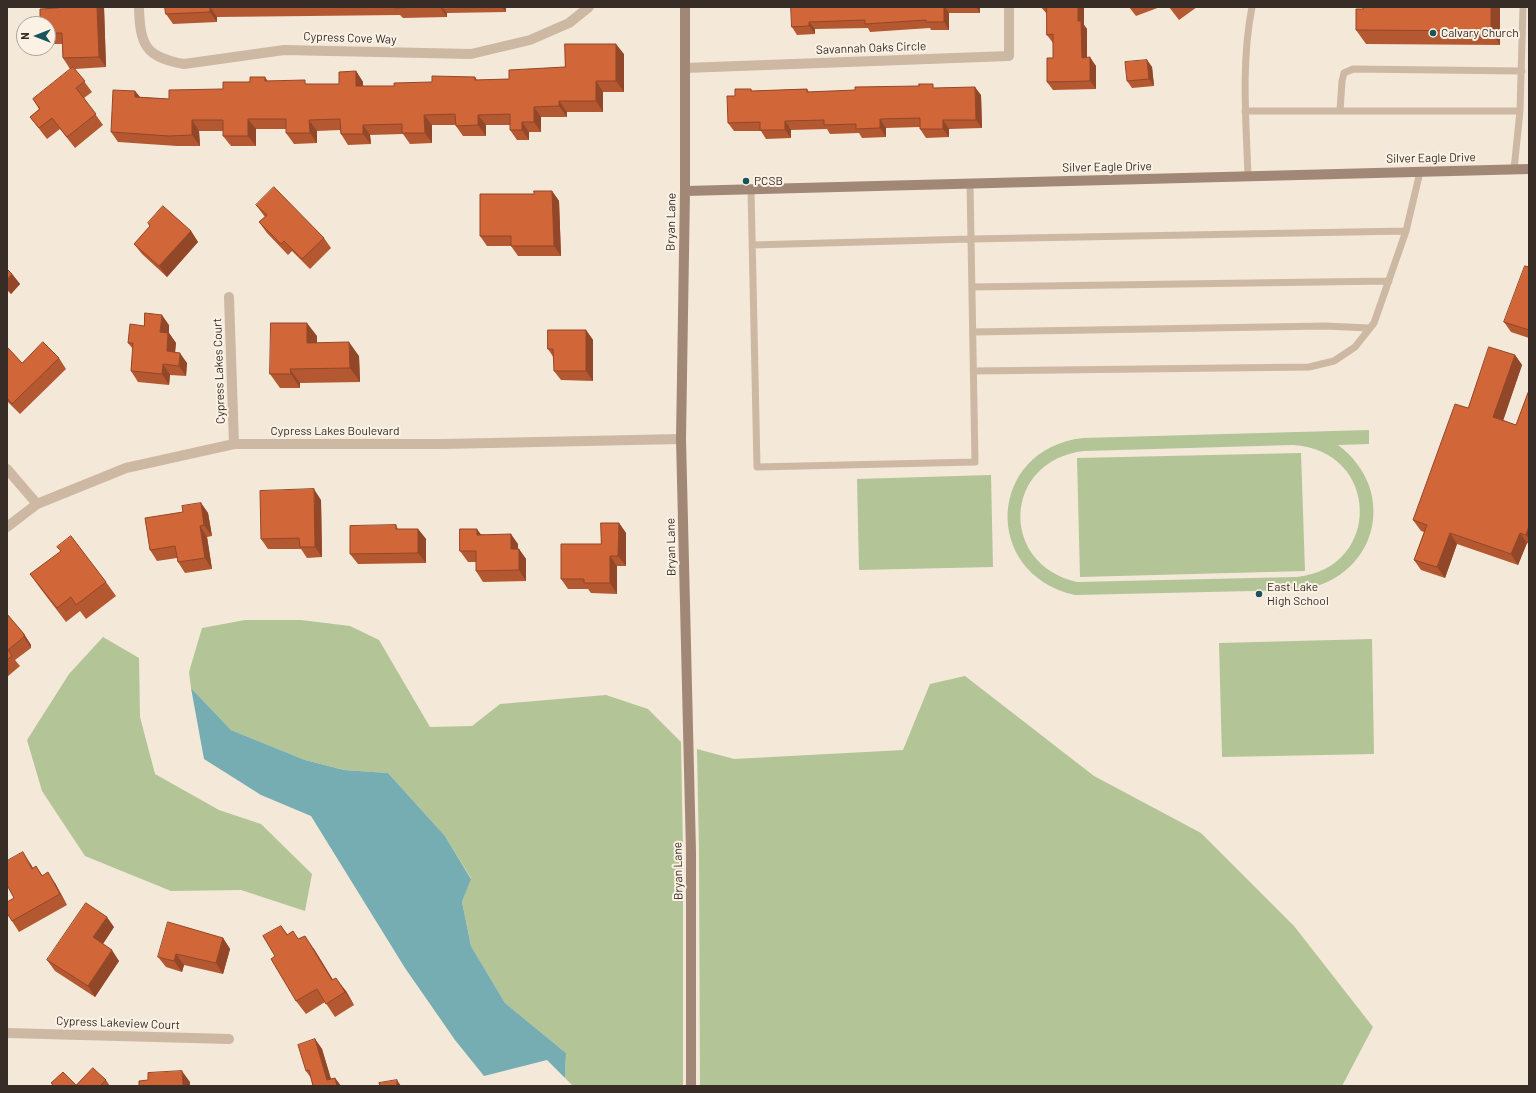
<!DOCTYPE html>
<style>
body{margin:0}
#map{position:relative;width:1536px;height:1093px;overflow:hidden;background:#f4e8d8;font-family:Barlow,sans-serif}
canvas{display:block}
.frame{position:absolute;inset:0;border:8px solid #372c26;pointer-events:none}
.north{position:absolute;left:16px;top:16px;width:40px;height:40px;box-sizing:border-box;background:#fbf2e5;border:1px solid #ada399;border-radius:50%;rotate:270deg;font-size:11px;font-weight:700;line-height:16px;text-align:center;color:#372c26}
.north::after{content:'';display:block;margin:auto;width:14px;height:18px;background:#18545d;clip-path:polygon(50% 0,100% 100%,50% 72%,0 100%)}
</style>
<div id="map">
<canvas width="1536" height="1093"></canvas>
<div class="frame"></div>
<div class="north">N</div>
</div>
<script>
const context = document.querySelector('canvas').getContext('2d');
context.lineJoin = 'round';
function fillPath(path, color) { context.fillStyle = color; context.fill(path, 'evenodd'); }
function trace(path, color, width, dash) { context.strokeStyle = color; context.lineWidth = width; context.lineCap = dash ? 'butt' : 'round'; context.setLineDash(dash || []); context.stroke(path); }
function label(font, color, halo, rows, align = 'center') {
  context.font = font + ' Barlow,sans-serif'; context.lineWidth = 4; context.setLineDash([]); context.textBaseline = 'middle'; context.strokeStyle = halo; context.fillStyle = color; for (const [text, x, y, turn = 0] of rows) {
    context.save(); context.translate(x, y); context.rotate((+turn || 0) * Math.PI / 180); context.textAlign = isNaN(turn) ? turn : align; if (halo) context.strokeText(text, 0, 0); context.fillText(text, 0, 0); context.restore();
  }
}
const green = new Path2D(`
 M 1369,430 L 1369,444 L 1338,445 C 1401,492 1376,582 1297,590 L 1075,595 C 981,574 987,449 1083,438 ZM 1293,445 C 1380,450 1383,568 1297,577 L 1077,582 C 998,564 1003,460 1084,451 Z
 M 1301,453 L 1305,571 L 1080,577 L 1077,458 Z
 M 991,475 L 993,567 L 859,570 L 857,479 Z
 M 245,620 L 301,620 L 350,626 L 379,640 L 430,727 L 472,726 L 500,704 L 606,695 L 648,709 L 681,742 L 683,852 L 683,1086 L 573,1086 L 565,1078 L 566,1053 L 505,1003 L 471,946 L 462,902 L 471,878 L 445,836 L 388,773 L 344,770 L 305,760 L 231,730 L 191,688 L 189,672 L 202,628 Z
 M 103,637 L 139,658 L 140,717 L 155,774 L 219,810 L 261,824 L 312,874 L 305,911 L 241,890 L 171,891 L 85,856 L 42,791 L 27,740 L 69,674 Z
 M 1372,639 L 1374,754 L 1222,757 L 1219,643 Z
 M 965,676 L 1094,776 L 1201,833 L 1294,926 L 1373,1027 L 1342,1086 L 700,1086 L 699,852 L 697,749 L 734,759 L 903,750 L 930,684 Z`);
const water = new Path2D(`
 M 191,688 L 231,730 L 305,760 L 344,770 L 388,773 L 445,836 L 471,879 L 462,902 L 471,946 L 505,1003 L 566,1053 L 565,1078 L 547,1060 L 484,1076 L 455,1040 L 405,968 L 311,816 L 261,795 L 204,759 Z`);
const lane = new Path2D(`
 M 1245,111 L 1520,111 L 1523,7
 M 1340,111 L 1342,81 L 1344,73 L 1353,69 L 1522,71
 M 1514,169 L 1520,111
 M 1248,176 C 1246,120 1241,62 1252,7
 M 751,189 L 757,467 L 975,462 L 970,183
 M 752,245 L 971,239 L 1406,231
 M 972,287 L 1389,281
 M 973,332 L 1325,326 L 1369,328
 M 974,371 L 1309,367 L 1334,361 L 1355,347 L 1374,323 L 1406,231 L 1420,172`);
const street = new Path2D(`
 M 139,7 C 140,45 145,57 184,64 L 284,50 L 471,54 L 530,40 L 569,23 L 589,7
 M 685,68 L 1009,56 L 1009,7
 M 229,297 L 234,444
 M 7,469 L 37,504
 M 7,527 L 37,504 L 126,468 L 234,444 L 443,444 L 681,439
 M 7,1033 L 229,1039`);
const secondary = new Path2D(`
 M 685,7 L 685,191 L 681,439 L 691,852 L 691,1086
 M 685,191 L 1529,169`);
const wall = new Path2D(`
 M 58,7 L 104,7 L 106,67 L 75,69 L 92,92 L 84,98 L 103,125 L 75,148 L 60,129 L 47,139 L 30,117 L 39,109 L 33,99 L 71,69 L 70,69 L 63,58 L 62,44 L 54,44 L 48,36 L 48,24 L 42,24 L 40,21 L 58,8 Z
 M 165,7 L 506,7 L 506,12 L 447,13 L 447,17 L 403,18 L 400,15 L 217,17 L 217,22 L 173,24 L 166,14 Z
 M 791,7 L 980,7 L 980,13 L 949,13 L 949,30 L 931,30 L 930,28 L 870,32 L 868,28 L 815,29 L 815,34 L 797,35 L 792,27 Z
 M 1041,7 L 1084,7 L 1084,25 L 1087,29 L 1087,58 L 1096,66 L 1096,89 L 1053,90 L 1047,82 L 1053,58 L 1053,43 L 1047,35 L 1047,13 L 1046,13 Z
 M 1129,7 L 1160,7 L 1136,16 Z
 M 1169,7 L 1197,7 L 1179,20 Z
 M 1500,7 L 1500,45 L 1366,44 L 1356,30 L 1363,9 Z
 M 624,54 L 624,92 L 603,92 L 603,112 L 567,112 L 567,117 L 541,117 L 541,132 L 529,132 L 529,140 L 517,140 L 510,130 L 510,125 L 486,125 L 486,136 L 463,136 L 456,126 L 456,125 L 432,125 L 432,143 L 410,144 L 403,134 L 370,135 L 371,144 L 348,145 L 341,134 L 340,130 L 317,131 L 317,143 L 294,144 L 286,133 L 286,129 L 256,129 L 256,146 L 231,146 L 223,136 L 223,131 L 199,131 L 200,146 L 177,146 L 118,142 L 111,132 L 135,91 L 140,97 L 169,99 L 223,89 L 265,77 L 268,81 L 308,84 L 339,84 L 356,71 L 363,82 L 363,86 L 394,86 L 432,82 L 475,77 L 477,80 L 509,79 Z
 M 1147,60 L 1152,67 L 1154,86 L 1132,88 L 1127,81 Z
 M 936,88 L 981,95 L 982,128 L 949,129 L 949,137 L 926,138 L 920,129 L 920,127 L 886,128 L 886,137 L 862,138 L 859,133 L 830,134 L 827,129 L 791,130 L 791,138 L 766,139 L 761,131 L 734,131 L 728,123 L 735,96 L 751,89 L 752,91 L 807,89 L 809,92 Z
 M 552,191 L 559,201 L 561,256 L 518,256 L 511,246 L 487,246 L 480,236 Z
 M 256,205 L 324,238 L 331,248 L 310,269 L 292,251 L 288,255 L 267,233 L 259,222 L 265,217 Z
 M 148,223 L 191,231 L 198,242 L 167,277 L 142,254 L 134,244 L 150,226 Z
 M 1529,267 L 1529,338 L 1511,332 L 1504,322 Z
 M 7,269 L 12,274 L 20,284 L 11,294 L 7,290 Z
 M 169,325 L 169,333 L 176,343 L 175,352 L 187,363 L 186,376 L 170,375 L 169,385 L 138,382 L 131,371 L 133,349 L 128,343 L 144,326 Z
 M 586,330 L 593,340 L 593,381 L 561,380 L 554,371 L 554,358 L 548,349 Z
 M 317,336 L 317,343 L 359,356 L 360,382 L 300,383 L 300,388 L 280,388 L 270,374 Z
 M 7,347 L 22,363 L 59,358 L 66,369 L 20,414 L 7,401 Z
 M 1515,355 L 1522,365 L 1503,420 L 1516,425 L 1529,390 L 1529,544 L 1527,543 L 1518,565 L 1457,544 L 1445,578 L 1421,570 L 1414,560 L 1424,532 L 1421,531 L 1413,520 L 1468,408 Z
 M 321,500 L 322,557 L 307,558 L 301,549 L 268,549 L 261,539 Z
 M 201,503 L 208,513 L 212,536 L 207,537 L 212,569 L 185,573 L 178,562 L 177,558 L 157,561 L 150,550 L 183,512 Z
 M 619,523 L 626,533 L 626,566 L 617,566 L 617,594 L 591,593 L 588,589 L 568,589 L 561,579 L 601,544 Z
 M 396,525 L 398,529 L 418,529 L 426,539 L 426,563 L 358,564 L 350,554 Z
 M 481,534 L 518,544 L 518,549 L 519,549 L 526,559 L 526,581 L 483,582 L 476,571 L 476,562 L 468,562 L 460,551 Z
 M 30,574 L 106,582 L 116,596 L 86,619 L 80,611 L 66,622 L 40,588 Z
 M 7,614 L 24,634 L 31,645 L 31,648 L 15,660 L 20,666 L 7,677 Z
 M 30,863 L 33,868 L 36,866 L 42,875 L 55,883 L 67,905 L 19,932 L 12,921 L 14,898 Z
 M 281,926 L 288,935 L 299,939 L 314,949 L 333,980 L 346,991 L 354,1005 L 335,1017 L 325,1002 L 306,1014 L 296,1001 L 275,956 Z
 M 114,927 L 103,944 L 119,961 L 95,997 L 55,971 L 47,960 Z
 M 223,938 L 230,949 L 223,974 L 184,965 L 182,972 L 166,967 L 158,957 Z
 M 315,1039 L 322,1049 L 331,1079 L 335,1078 L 341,1086 L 313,1086 L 311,1078 L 306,1071 Z
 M 106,1080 L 110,1086 L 53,1086 L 51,1083 L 76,1085 Z`);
const shadedWall = new Path2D(`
 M 97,7 L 104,7 L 106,67 L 99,57 Z
 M 210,7 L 217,17 L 217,22 L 210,12 Z
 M 440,7 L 442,7 L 447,13 L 447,17 Z
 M 502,7 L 506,7 L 506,12 Z
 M 944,7 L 945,7 L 949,13 L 949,30 L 944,22 Z
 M 976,7 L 980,7 L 980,13 Z
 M 1078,7 L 1084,7 L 1084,25 L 1087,29 L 1087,66 L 1082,58 L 1078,21 Z
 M 1491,7 L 1500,7 L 1500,45 L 1491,31 Z
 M 809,22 L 815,29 L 815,34 L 809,26 Z
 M 616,44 L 624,54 L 624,92 L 616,81 Z
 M 1090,57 L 1096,66 L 1096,89 L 1090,81 Z
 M 1147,60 L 1152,67 L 1154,86 L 1149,79 Z
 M 356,71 L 363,82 L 363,97 L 356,86 Z
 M 596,81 L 603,92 L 603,112 L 596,101 Z
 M 975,87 L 981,95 L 982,128 L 976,120 Z
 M 135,91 L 143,101 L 135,97 Z
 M 559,101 L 567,112 L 567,117 L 559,106 Z
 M 534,107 L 541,117 L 541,132 L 534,122 Z
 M 424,115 L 432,125 L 432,143 L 425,133 Z
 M 478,115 L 486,125 L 486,136 L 478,125 Z
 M 248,119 L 256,129 L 256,146 L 248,136 Z
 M 880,119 L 886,128 L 886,137 L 880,128 Z
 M 192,120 L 199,131 L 200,146 L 192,135 Z
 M 309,120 L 317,131 L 317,143 L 310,133 Z
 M 943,120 L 949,129 L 949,137 L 943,129 Z
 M 785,121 L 791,130 L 791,138 L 785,130 Z
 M 522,122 L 529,132 L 529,140 L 522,130 Z
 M 363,125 L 370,135 L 371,144 L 363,134 Z
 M 552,191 L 559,201 L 561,256 L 554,246 Z
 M 191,231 L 198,242 L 167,277 L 159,266 Z
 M 12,274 L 20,284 L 11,294 L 7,288 L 7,280 Z
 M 162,315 L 169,325 L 169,333 L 176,343 L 174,362 L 167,351 L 160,332 Z
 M 307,323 L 317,336 L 317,357 L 307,343 Z
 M 586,330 L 593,340 L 593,381 L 586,371 Z
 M 349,342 L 359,356 L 360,382 L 350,368 Z
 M 180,353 L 187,363 L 186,376 L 179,366 Z
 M 1515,355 L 1522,365 L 1501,427 L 1493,417 Z
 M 163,364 L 170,375 L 169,385 L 162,374 Z
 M 290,369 L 300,383 L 300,388 L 291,374 Z
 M 314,489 L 321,500 L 322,557 L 315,547 Z
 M 201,503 L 208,513 L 212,536 L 204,525 Z
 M 619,523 L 626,533 L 626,566 L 618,556 Z
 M 200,526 L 207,537 L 212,569 L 205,558 Z
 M 1529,526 L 1529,539 L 1526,535 Z
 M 418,529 L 426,539 L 426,563 L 418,553 Z
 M 477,529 L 485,540 L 477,535 Z
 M 1450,533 L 1457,544 L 1445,578 L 1437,567 Z
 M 1520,533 L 1527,543 L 1518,565 L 1511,554 Z
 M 511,534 L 518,544 L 518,559 L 511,549 Z
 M 519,549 L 526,559 L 526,581 L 519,570 Z
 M 610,556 L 617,566 L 617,594 L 610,583 Z
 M 24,634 L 31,645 L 31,648 L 24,637 Z
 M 23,852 L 30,863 L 39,879 L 32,869 Z
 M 48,872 L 55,883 L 67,905 L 60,894 Z
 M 107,917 L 114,927 L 100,948 L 93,937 Z
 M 305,936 L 314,949 L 341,993 L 332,980 Z
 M 223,938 L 230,949 L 223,974 L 216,963 Z
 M 112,950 L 119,961 L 95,997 L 88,986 Z
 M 176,954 L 184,965 L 182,972 L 174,961 Z
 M 336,978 L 346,991 L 354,1005 L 345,992 Z
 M 315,1039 L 322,1049 L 333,1086 L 327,1080 Z
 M 182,1071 L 190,1082 L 190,1086 L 183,1086 Z
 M 335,1078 L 341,1086 L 337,1086 Z
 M 397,1080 L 401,1086 L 397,1086 Z`);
const building = new Path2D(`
 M 58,7 L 97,7 L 99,57 L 63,58 L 62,33 L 48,33 L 48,24 L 46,24 L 46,21 L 40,21 L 40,9 L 58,8 Z
 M 165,7 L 210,7 L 210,12 L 166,14 Z
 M 395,7 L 421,7 L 396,8 Z
 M 791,7 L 944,7 L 944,22 L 926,22 L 926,20 L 865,24 L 865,20 L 809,22 L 809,26 L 792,27 Z
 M 1047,7 L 1078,7 L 1078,21 L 1081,21 L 1082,58 L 1090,57 L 1090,81 L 1047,82 L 1047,58 L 1053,58 L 1053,34 L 1047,35 Z
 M 1363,7 L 1491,7 L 1491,31 L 1356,30 L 1356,9 L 1363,9 Z
 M 565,44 L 616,44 L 616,81 L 596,81 L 596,101 L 559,101 L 559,106 L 534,107 L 534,122 L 522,122 L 522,130 L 510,130 L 510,114 L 478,115 L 478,125 L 456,126 L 455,114 L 424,115 L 425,133 L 402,133 L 402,124 L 363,125 L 363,134 L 341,134 L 340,119 L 309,120 L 310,133 L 286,133 L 286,119 L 248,119 L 248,136 L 223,136 L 223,120 L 192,120 L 192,135 L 169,136 L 111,132 L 113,90 L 135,91 L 135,97 L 169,99 L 169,90 L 223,89 L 223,82 L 250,82 L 250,77 L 265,77 L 265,81 L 305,80 L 305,84 L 339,84 L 339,72 L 356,71 L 356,86 L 394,86 L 394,83 L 432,82 L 432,76 L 475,77 L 475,80 L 509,79 L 509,70 L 565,67 Z
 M 1147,60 L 1149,79 L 1127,81 L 1125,62 Z
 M 73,67 L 85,81 L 76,88 L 96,114 L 67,137 L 52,118 L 39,128 L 30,117 L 40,109 L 33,99 Z
 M 919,84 L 933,84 L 933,88 L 975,87 L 976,120 L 943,120 L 943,129 L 920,129 L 920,118 L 880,119 L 880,128 L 856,129 L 856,124 L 824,125 L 824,120 L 785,121 L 785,130 L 760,130 L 760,122 L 728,123 L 727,96 L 735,96 L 735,89 L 751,89 L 751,91 L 807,89 L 807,92 L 855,90 L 855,87 L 919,86 Z
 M 274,187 L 324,238 L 302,259 L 284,241 L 281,244 L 259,222 L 267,215 L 256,205 Z
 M 534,191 L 552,191 L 554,246 L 511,246 L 511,236 L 480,236 L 480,194 L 534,194 Z
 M 163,206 L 191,231 L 159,266 L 134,244 L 150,226 L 148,223 Z
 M 1525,266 L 1529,267 L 1529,330 L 1504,322 Z
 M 7,269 L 12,274 L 7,280 Z
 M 145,313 L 162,315 L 160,332 L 168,333 L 167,351 L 180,353 L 179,366 L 163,364 L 162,374 L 131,371 L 133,343 L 128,343 L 130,324 L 144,326 Z
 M 271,323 L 307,323 L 307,343 L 349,342 L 350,368 L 290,369 L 291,374 L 270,374 Z
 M 548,330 L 586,330 L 586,371 L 554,371 L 553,349 L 548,349 Z
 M 43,342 L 59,358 L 12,404 L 7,398 L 7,347 L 22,363 Z
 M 1489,347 L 1515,355 L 1493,417 L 1516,425 L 1529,390 L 1529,526 L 1526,535 L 1520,533 L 1511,554 L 1450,533 L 1437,567 L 1414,560 L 1427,525 L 1413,520 L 1455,404 L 1468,408 Z
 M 314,489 L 315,547 L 300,547 L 299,538 L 261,539 L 260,491 Z
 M 201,503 L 204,525 L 200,526 L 205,558 L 178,562 L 175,546 L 150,550 L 145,518 L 183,512 L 182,506 Z
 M 601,523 L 619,523 L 618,556 L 610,556 L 610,583 L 584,583 L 584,579 L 561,579 L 561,544 L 601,544 Z
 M 396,525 L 396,529 L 418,529 L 418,553 L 350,554 L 350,526 Z
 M 460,529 L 477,529 L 477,535 L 511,534 L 511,549 L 519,549 L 519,570 L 476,571 L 476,551 L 460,551 Z
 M 71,536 L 106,582 L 76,605 L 71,597 L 57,608 L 30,574 L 61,551 L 57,547 Z
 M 7,614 L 24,634 L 24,637 L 8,650 L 12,656 L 7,660 Z
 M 23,852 L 32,869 L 36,866 L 42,876 L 48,872 L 60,894 L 12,921 L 7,913 L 7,902 L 14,898 L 7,885 L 7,861 Z
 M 86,903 L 107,917 L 93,937 L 112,950 L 88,986 L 47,960 Z
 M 168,922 L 223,938 L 216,963 L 176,954 L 174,961 L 158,957 Z
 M 281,926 L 287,935 L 293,931 L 298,939 L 305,936 L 332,980 L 336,978 L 345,992 L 326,1004 L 317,989 L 296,1001 L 271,959 L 275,956 L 263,936 Z
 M 315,1039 L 327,1080 L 335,1078 L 337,1086 L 313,1086 L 309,1070 L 306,1071 L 298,1045 Z
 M 93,1068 L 106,1080 L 100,1086 L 54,1086 L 51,1083 L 63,1072 L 76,1085 Z
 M 182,1071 L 183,1086 L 139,1086 L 139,1081 L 148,1080 L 148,1073 Z
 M 397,1080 L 397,1086 L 380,1086 L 379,1083 Z`);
const markers = [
 [1433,33,4,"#18545d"],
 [746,181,4,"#18545d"],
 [1259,594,4,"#18545d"]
];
const poiNames = [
 ["Calvary Church",1441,33],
 ["PCSB",754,181],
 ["East Lake",1267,587],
 ["High School",1267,601]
];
const streetNames = [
 ["Cypress Cove Way",350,38,2],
 ["Savannah Oaks Circle",871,48,-2],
 ["Silver Eagle Drive",1431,158,-1],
 ["Silver Eagle Drive",1107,167,-1],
 ["Bryan Lane",671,222,-89],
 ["Cypress Lakes Court",219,371,-92],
 ["Cypress Lakes Boulevard",335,431],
 ["Bryan Lane",671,547,-91],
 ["Bryan Lane",678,871,-91],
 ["Cypress Lakeview Court",118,1023,2]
];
fillPath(green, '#b3c497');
fillPath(water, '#75adb3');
trace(lane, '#cdb8a3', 7);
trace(street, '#cdb8a3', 10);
trace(secondary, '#a18775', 10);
fillPath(wall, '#b45831');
fillPath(shadedWall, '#924728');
fillPath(building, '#d16639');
trace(building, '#924728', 1);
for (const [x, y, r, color] of markers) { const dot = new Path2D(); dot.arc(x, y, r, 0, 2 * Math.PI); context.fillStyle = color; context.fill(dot); trace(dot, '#fbf2e5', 1.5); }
label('12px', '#372c26', '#fbf2e5', poiNames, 'left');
label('12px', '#372c26', '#fbf2e5', streetNames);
</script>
